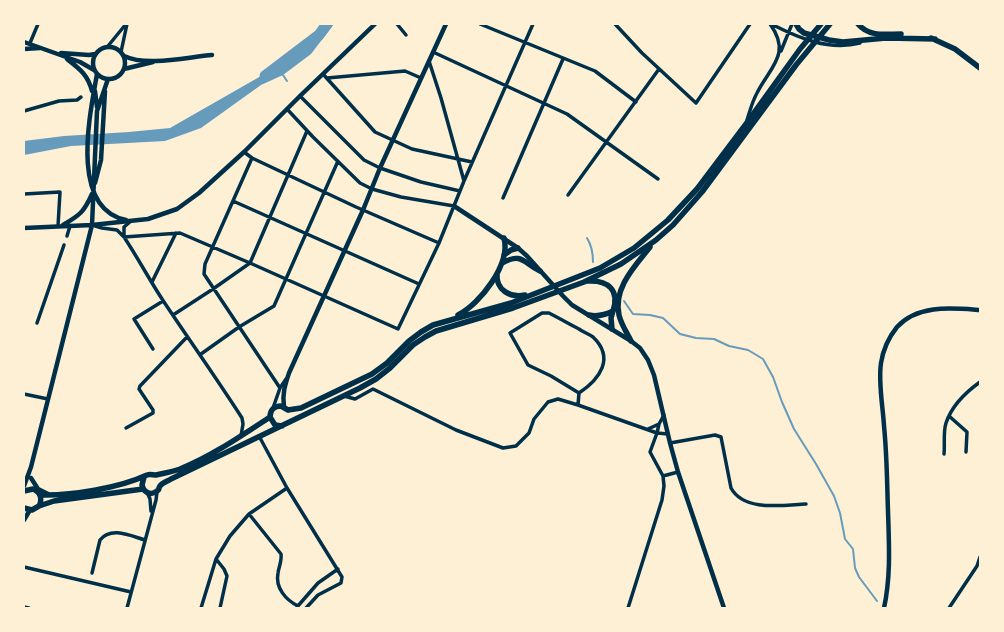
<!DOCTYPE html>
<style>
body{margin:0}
#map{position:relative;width:1004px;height:632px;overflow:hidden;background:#fdf0d5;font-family:Karla,sans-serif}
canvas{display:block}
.frame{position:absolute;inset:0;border:25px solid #fdf0d5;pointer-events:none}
</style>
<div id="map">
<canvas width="1004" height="632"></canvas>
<div class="frame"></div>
</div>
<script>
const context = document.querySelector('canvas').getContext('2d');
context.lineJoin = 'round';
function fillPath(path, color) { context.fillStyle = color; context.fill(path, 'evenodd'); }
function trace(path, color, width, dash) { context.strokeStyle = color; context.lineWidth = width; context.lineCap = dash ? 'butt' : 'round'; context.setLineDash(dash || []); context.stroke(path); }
const water = new Path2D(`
 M 323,24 L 334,24 L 311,54 L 283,75 L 261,85 L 201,128 L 165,141 L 71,146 L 24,155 L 24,141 L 64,136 L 129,132 L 170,128 L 289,60 Z`);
const stream = new Path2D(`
 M 283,75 L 287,81
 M 587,238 C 592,246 593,253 593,262
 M 624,301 L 633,314 L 650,315 L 663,318 L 680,334 L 696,338 L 714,339 L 729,346 L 748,350 L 763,359 L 773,377 L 782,402 L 794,429 L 816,464 L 834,496 L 840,513 L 845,539 L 853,549 L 855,568 L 859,577 L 877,601`);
const river = new Path2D(`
 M 265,76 L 319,35 L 327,24`);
const minor = new Path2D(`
 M 397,24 L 406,35
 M 480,24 L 595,71 L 636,102
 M 615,24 L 642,53 L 696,103 L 750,24
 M 771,24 C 799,38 828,51 860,43
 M 30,43 L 38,24
 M 108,46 L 126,24
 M 781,51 L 792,24
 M 121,52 L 127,24
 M 433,52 L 567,114 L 658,179
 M 429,61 L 441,98 L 464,181
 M 323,74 L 375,132 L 412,149 L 472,162
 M 327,78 L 405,71 L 421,78
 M 300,96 L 364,160 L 380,168 L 421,182 L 460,191
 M 287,109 L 313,137 L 360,183 L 372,189 L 401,197 L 454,206
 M 24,111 L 59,101 L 77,100 L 81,97
 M 747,120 C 750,111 752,102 757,93 C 770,67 792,54 770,24
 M 244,152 L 252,158 L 205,264 L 204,274 L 280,388
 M 252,158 L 356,207 L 439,243
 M 24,194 L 60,192 L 58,226
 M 568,195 L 659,69
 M 503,198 L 563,59
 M 233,201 L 419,284
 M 92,225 L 102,228 L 117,230 L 124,237 C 138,258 150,281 164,302 C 190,341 217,379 242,418 L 243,424 L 241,436
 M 67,236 L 70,226
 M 124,237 L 180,233 L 250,263 L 398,329 L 439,243 L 464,181 L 533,24
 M 124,237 L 124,227 L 131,221
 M 152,282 L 176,233
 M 173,315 L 213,289 L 250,263 L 307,131
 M 37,323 L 64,245
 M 153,349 L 134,319 L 163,301
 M 201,354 L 239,327 L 274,306 L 338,161
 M 579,393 L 551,376 L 528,365 L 510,333 L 542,313 L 549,313 C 559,318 569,324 579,329 C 583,332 589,334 593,337 C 615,358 600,379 579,393 L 578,405 L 657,433 L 668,434
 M 24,394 L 48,399
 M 344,396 L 355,399 L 373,389 L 456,430 L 503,448 L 516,446 L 529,433 L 534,419 L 548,402 L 558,399 L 578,405
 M 273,408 L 280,388 L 286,379
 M 949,416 L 967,432 L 966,452
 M 659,424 L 657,433 L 650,452 L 663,476 L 678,472
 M 126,428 L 153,413 L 153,410 L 139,389 L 140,386 L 187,337
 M 648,429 L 659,424 L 664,415
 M 259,436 L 287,488 L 342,577 L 341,583 L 318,595 L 306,608
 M 670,443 L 715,435 L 721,437 L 731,488 C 744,512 783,505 806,504
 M 944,454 C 945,445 943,432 946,423 C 952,405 966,392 980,382
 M 147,492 L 150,499 L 151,511
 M 249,514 L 281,554 C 282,561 279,566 278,573 C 275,588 286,600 298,606
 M 216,559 L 224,569 L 227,576 L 220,608
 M 24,567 L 131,592
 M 92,573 L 100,540 C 111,526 131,536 145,540
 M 24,607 L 29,608
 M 297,607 L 318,583 L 338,569
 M 127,608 L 156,500 L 157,492
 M 201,608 L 216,559 L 230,536 L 249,514 L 287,488
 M 628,608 L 662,500 L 664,486 L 663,476
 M 949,608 L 977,566 L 980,557`);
const tertiary = new Path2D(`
 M 24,42 L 80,62 L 94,70
 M93 63a16 16 0 1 1 32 0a16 16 0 1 1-32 0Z
 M 24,49 L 40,48
 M 61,53 L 89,55 L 95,54
 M 124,56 C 147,67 187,57 212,55
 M 67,59 C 80,69 88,75 92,91
 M 124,69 L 153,62
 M 97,74 C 90,114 69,208 126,220
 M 95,91 L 97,107
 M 95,183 L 101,160 L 105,91
 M 454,206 L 518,248 L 527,256 L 563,296 L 572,305 L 631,341 L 640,348 L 648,360 L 654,375 L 670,443 L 678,472 L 724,608
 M 63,225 C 80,215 84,212 92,194
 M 24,228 L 92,225 L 148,219 L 177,209 L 199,193 L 244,152 L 300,96 L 375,24
 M 284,407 C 282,394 285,385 289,373 L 363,210 L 380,168 L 446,24
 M 31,478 L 38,489 L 48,494
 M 24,486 L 31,467 L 92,225 L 97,111 L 108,79
 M 24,520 L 30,510
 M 884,608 C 891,576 889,544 888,511 C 887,483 887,455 884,426 C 883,407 878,382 881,363 C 883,350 889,337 897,327 C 918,304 952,308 980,310`);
const primary = new Path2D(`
 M 796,24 L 799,29 L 804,33 L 829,40 L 843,42 L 886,38 L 935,39
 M 858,24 C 869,37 885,34 901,34
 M 931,38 L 955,49 L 980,68
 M 504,255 L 511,250 L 518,248
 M 502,263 C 523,252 523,263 540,271
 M 497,274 C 496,290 510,298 525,295
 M 588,281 C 608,280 620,290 613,311 C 605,315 598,317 589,315
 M 458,315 C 480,304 511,264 504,238
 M 612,329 L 611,318 L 613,311
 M 631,341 C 627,333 621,324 619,315 C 613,288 635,266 650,247
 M 288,410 L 301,408 L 372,374 L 387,363 L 409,341 L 421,332 L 433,325 L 511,303 L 600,268 L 634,248 L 668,220 L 697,189 L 746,124 L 800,49 L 821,24
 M 270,417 C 270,410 274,406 281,406 L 288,410
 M 270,417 L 275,425 L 282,426
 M 144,477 L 142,485 C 143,491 150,497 157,491 C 161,488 157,490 160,486 C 162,483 168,481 171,479 L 360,388 L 376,379 L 390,368 L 413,345 L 425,337 L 436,331 L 513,308 L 584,282 L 621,264 L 656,240 L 673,225 L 702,192 L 796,65 L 830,24
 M 24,491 L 33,489 C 40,492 43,498 39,506
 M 40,495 C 71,496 119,488 147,475 C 150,474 153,475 156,475 C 164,473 172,472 180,469 C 212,456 241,436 270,417
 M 24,508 L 32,510 L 39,506 L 54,501 L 143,489`);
fillPath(water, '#669bbc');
trace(stream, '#669bbc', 2);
trace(river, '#669bbc', 11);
trace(minor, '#003049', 3.5);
trace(tertiary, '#003049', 4.5);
trace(primary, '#003049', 5.5);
</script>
